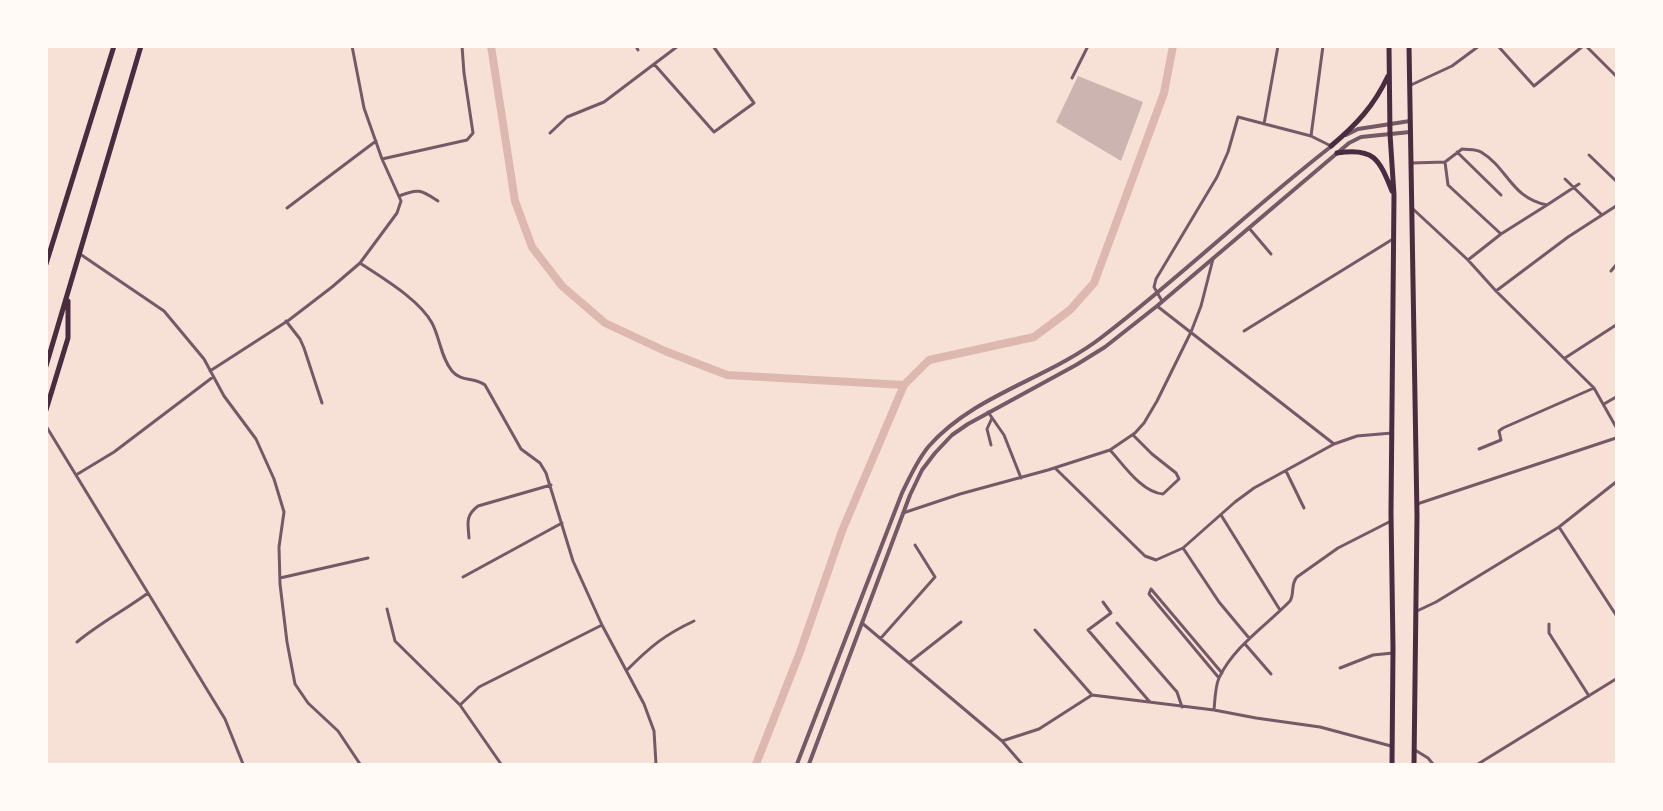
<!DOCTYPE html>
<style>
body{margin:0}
#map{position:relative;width:1663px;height:811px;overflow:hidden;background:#f7e1d7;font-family:Rubik,sans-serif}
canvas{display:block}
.frame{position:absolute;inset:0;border:48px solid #fffaf5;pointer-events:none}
</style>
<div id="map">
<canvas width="1663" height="811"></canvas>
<div class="frame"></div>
</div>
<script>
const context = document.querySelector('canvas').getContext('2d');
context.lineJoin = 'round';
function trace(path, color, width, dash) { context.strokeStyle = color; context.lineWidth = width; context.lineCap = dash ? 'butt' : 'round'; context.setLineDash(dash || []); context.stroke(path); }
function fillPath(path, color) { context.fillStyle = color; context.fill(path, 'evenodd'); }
const canal = new Path2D(`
 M 491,46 L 515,201 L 532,247 L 562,286 L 605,323 L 665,351 L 727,375 L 904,385
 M 756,764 L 800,652 L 842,531 L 904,385 L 929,360 L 1034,337 L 1070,310 L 1094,283 L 1164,93 L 1173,46`);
const building = new Path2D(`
 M 1078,76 L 1143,102 L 1121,161 L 1056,122 Z`);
const minor = new Path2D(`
 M 636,46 L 638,50
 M 1498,46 L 1534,86 L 1583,46
 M 1586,46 L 1616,76
 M 654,64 L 714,132 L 754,103 L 713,46
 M 1072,78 L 1088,46
 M 1411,85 L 1452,66 L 1479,46
 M 1264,124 L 1278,46
 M 550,133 L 567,117 L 604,102 L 678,46
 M 1311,136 L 1323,46
 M 1457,152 L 1501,195
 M 1589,155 L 1616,181
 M 382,159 L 467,140 L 473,133 L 464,73 L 462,46
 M 1445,162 L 1448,185 L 1501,234
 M 1412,163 L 1445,162 L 1462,149 C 1468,150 1476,149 1481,152 C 1508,168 1511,198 1547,205 L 1579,184
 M 1565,179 L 1602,215
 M 399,196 C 419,188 421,190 438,201
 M 287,208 L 376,141
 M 1413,209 L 1468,260 L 1496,291 L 1594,388 L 1616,427
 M 1249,228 L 1271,254
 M 80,254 L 164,311 L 204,359 L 224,396 L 256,439 L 274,479 L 284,512 L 279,547 L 280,584 L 287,642 L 295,684 L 308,703 L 338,731 L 360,764
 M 1468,260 L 1501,234 L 1547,205
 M 360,263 C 382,278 419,299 432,323 C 440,338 441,358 452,371 C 461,382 475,377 485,385 L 521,449 L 540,463 L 546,473 L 573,561 L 602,625 L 644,704 L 654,731 L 656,764
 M 1611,271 L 1616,265
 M 1496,291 L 1568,237 L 1616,206
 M 1162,301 L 1154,287 L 1156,279 L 1217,177 L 1228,152 L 1238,117 L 1311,136 L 1331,146
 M 1157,306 L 1334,444
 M 286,321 L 300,339 L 304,348 L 322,403
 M 1244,331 L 1393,239
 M 1565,358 L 1616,325
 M 210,371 L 289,320 L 332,287 L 360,263 L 397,213 L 401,201 L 382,159 L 364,108 L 352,46
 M 1604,404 L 1616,397
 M 988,412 L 1004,435 L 1021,478
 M 46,426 L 225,719 L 243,764
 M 991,445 L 987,429 L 992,418
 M 1479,449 L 1501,440 L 1499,431 L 1503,428 L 1594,388
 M 1110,450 C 1123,464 1142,493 1163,494 L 1179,479 L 1176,473 L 1152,454 L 1133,435
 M 1055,468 L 1145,556 L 1156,560 L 1183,548 L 1235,502 L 1254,488 L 1334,444 L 1357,436 L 1392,433
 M 1286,471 L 1304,508
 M 76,475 L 114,452 L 213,377
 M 1417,504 L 1616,438
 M 903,513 L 960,494 L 1048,470 L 1110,450 L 1135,433 L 1144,423 L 1157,401 L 1191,332 L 1201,306 L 1213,259
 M 1221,515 L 1280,610
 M 1559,527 L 1616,615
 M 469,538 C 468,523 465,516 478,506 L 551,485
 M 1183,548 L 1219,602 L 1249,638
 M 463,577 L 562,523
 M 280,578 L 368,558
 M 1103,602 L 1111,613 L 1088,630 L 1149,701
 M 387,609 L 395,641 L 460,705 L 501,764
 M 1417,611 L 1436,602 L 1559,527 L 1616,482
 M 862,623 L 1002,741 L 1022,764
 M 1117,623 L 1177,692 L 1182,707
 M 1549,624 L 1549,633 L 1589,696
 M 1035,630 L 1092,695
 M 881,638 L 935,577 L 915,545
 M 77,642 C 100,623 125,610 148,593
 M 1245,644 L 1271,674
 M 910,662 L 961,622
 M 1340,668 L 1373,655 L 1393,653
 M 627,670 C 650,647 664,635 694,621
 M 1219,678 L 1149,594 L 1151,589 L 1222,673
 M 460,705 L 479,687 L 602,625
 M 1214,710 C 1215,700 1215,687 1219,678 C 1234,646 1267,625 1290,601 C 1295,593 1290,585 1297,577 L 1338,548 L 1391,521
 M 1002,741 L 1039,729 L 1092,695 L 1214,710 L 1256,718 L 1320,727 L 1391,746
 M 1415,750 L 1428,758 L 1433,764
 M 1478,764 L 1616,679`);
const tertiary = new Path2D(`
 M 1346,135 L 1358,129 L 1410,121
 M 797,764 L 902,493 C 910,477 917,460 929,446 C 975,394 1048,379 1102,337 C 1182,276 1254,206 1333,145
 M 809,764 L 910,495 L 922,470 L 935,453 L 952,435 L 968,424 L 1076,365 L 1105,347 L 1157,306 L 1349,143 L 1361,137 L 1410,132`);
const primary = new Path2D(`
 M 1389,46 L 1390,134 L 1394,195 L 1391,513 L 1393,648 L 1392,764
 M 1409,46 L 1417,516 L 1414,764
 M 1331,146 C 1356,125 1374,106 1388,76
 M 1337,153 C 1374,147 1379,159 1392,191`);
const trunk = new Path2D(`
 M 46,264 L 114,46
 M 46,366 L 141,46
 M 46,410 L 68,338 L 68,301`);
trace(canal, '#dcb8b0', 8);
fillPath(building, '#ccb4b1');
trace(minor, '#755966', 3);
trace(tertiary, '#755966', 4);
trace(primary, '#4a2c40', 5);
trace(trunk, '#4a2c40', 5);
</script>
